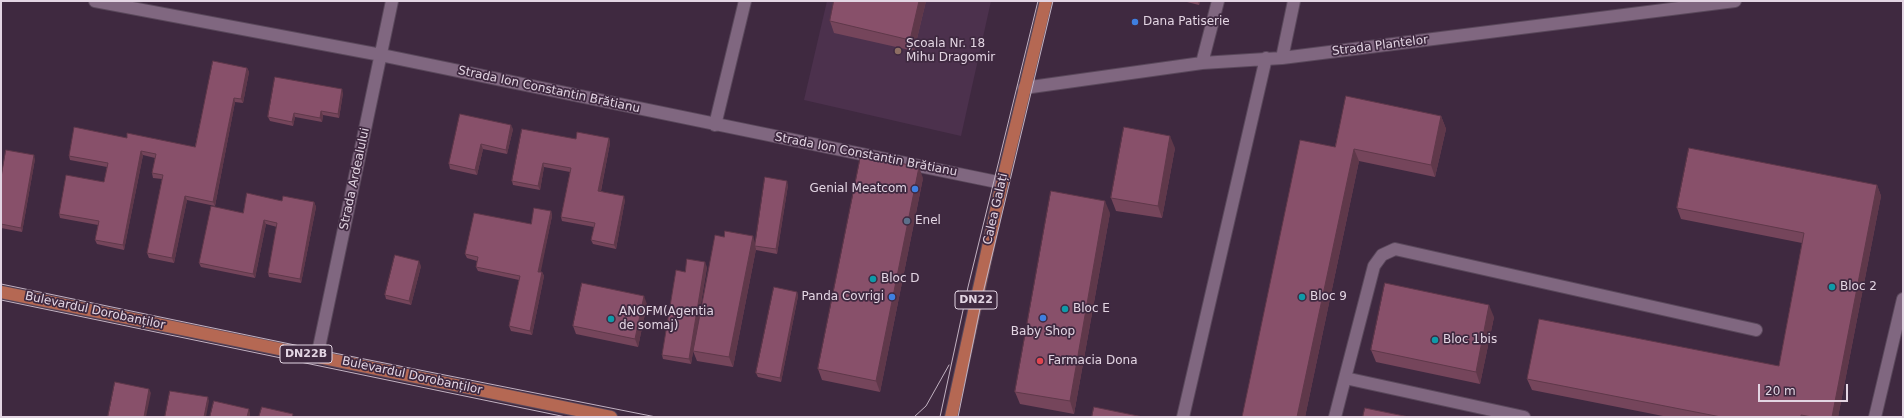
<!DOCTYPE html>
<meta charset="utf-8">
<style>
body{margin:0}
#map{position:relative;width:1904px;height:418px;overflow:hidden;background:#3f2940;font-family:"DejaVu Sans",sans-serif}
canvas{display:block}
.frame{position:absolute;inset:0;border:2px solid #e3d5e3;pointer-events:none}
.scale{position:absolute;left:1758px;top:384px;width:90px;height:18px;box-sizing:border-box;border:2px solid #e3d5e3;border-top:0;padding-left:5px;font-size:12px;line-height:14px;white-space:nowrap;color:#e3d5e3;-webkit-text-stroke:3px #3f2940;paint-order:stroke}
</style>
<div id="map">
<canvas width="1904" height="418"></canvas>
<div class="frame"></div>
<div class="scale">20 m</div>
</div>
<script>
const context = document.querySelector('canvas').getContext('2d');
context.lineJoin = 'round';
function fillPath(path, color) { context.fillStyle = color; context.fill(path, 'evenodd'); }
function trace(path, color, width, dash) { context.strokeStyle = color; context.lineWidth = width; context.lineCap = dash ? 'butt' : 'round'; context.setLineDash(dash || []); context.stroke(path); }
function label(font, color, halo, rows, align = 'center') {
  context.font = font + ' "DejaVu Sans",sans-serif'; context.lineWidth = 3.5; context.setLineDash([]); context.textBaseline = 'middle'; context.strokeStyle = halo; context.fillStyle = color; for (const [text, x, y, turn = 0] of rows) {
    context.save(); context.translate(x, y); context.rotate((+turn || 0) * Math.PI / 180); context.textAlign = isNaN(turn) ? turn : align; if (halo) context.strokeText(text, 0, 0); context.fillText(text, 0, 0); context.restore();
  }
}
const built = new Path2D(`
 M 827,1 L 991,1 L 961,136 L 804,100 Z`);
const minor = new Path2D(`
 M 95,1 L 381,55 L 1002,183
 M 1282,58 L 1294,1
 M 1202,63 L 1218,1
 M 1024,88 L 1202,63 L 1282,58 L 1735,1
 M 715,125 L 745,1
 M 317,357 L 392,1
 M 1345,378 L 1374,266 L 1382,255 L 1395,249 L 1756,330
 M 1183,417 L 1266,58
 M 1335,417 L 1345,378 L 1524,417
 M 1875,417 L 1903,299`);
const major = new Path2D(`
 M 1,292 L 611,417
 M 951,417 L 1002,183 L 1046,1`);
const tram = new Path2D(`
 M 1,284 L 319,350 L 656,417
 M 1,300 L 566,417
 M 914,417 L 926,406 L 949,365
 M 940,417 L 968,287 L 1038,1
 M 958,417 L 984,289 L 1053,1`);
const wall = new Path2D(`
 M 834,1 L 926,1 L 914,51 L 834,33 L 830,21 Z
 M 1183,1 L 1200,1 L 1199,5 Z
 M 247,68 L 249,72 L 243,103 L 235,102 L 215,206 L 187,200 L 174,263 L 149,258 L 147,253 L 162,179 L 153,178 L 152,173 L 155,158 L 143,155 L 124,250 L 97,244 L 95,240 L 98,225 L 60,218 L 59,214 L 104,182 L 107,167 L 70,160 L 69,156 L 127,138 L 195,147 Z
 M 343,93 L 339,118 L 323,115 L 322,122 L 295,117 L 293,126 L 270,121 L 268,117 Z
 M 460,114 L 513,129 L 507,154 L 483,149 L 477,175 L 450,169 L 449,164 Z
 M 1441,116 L 1446,129 L 1435,177 L 1359,161 L 1305,417 L 1242,417 L 1335,147 Z
 M 609,138 L 610,143 L 601,191 L 625,200 L 616,249 L 593,244 L 591,240 L 594,227 L 562,221 L 561,217 L 570,172 L 544,167 L 540,190 L 513,185 L 512,181 L 576,139 Z
 M 1175,148 L 1162,218 L 1116,211 L 1111,198 Z
 M 35,159 L 22,232 L 1,228 L 1,178 Z
 M 923,178 L 880,392 L 822,380 L 818,369 Z
 M 788,185 L 777,254 L 756,250 L 756,249 L 733,367 L 697,361 L 693,351 Z
 M 1877,185 L 1881,196 L 1838,417 L 1668,417 L 1532,390 L 1527,379 L 1779,366 L 1802,243 L 1681,219 L 1677,208 Z
 M 282,201 L 314,202 L 316,207 L 301,283 L 269,277 L 268,273 L 277,227 L 266,224 L 255,278 L 201,267 L 199,263 L 243,213 Z
 M 551,211 L 552,216 L 540,272 L 542,272 L 544,276 L 532,335 L 511,331 L 509,326 L 519,280 L 478,271 L 476,267 L 477,261 L 467,258 L 465,254 L 531,224 Z
 M 1110,213 L 1074,414 L 1020,404 L 1015,392 Z
 M 421,266 L 411,305 L 386,299 L 385,295 Z
 M 707,267 L 691,364 L 663,359 L 662,355 L 685,272 Z
 M 797,292 L 798,296 L 781,382 L 758,377 L 756,373 Z
 M 647,304 L 638,347 L 576,334 L 573,326 Z
 M 1494,317 L 1480,384 L 1376,362 L 1371,350 Z`);
const shadedWall = new Path2D(`
 M 919,1 L 926,1 L 914,51 L 910,40 Z
 M 1198,1 L 1200,1 L 1199,5 Z
 M 247,68 L 249,72 L 243,103 L 241,99 Z
 M 342,89 L 343,93 L 339,118 L 338,114 Z
 M 234,98 L 235,102 L 215,206 L 213,202 Z
 M 321,111 L 323,115 L 322,122 L 320,118 Z
 M 294,113 L 295,117 L 293,126 L 292,122 Z
 M 1441,116 L 1446,129 L 1435,177 L 1431,165 Z
 M 511,125 L 513,129 L 507,154 L 506,150 Z
 M 1170,136 L 1175,148 L 1162,218 L 1158,206 Z
 M 609,138 L 610,143 L 600,195 L 598,191 Z
 M 481,144 L 483,149 L 477,175 L 475,170 Z
 M 1354,149 L 1359,161 L 1305,417 L 1297,417 Z
 M 141,151 L 143,155 L 124,250 L 123,245 Z
 M 34,155 L 35,159 L 22,232 L 21,228 Z
 M 543,163 L 544,167 L 540,190 L 538,186 Z
 M 919,167 L 923,178 L 880,392 L 876,381 Z
 M 787,181 L 788,185 L 777,254 L 776,249 Z
 M 1877,185 L 1881,196 L 1838,417 L 1832,417 Z
 M 185,196 L 187,200 L 174,263 L 172,258 Z
 M 624,196 L 625,200 L 616,249 L 614,245 Z
 M 1105,201 L 1110,213 L 1074,414 L 1070,401 Z
 M 314,202 L 316,207 L 301,283 L 300,279 Z
 M 551,211 L 552,216 L 540,276 L 538,272 Z
 M 264,220 L 266,224 L 255,278 L 253,274 Z
 M 753,236 L 756,246 L 755,246 L 756,249 L 733,367 L 729,357 Z
 M 419,261 L 421,266 L 411,305 L 409,301 Z
 M 705,262 L 707,267 L 691,364 L 689,359 Z
 M 542,272 L 544,276 L 532,335 L 530,331 Z
 M 797,292 L 798,296 L 781,382 L 780,378 Z
 M 644,296 L 647,304 L 638,347 L 635,339 Z
 M 1489,305 L 1494,317 L 1480,384 L 1476,372 Z
 M 149,389 L 151,393 L 146,417 L 144,417 Z
 M 208,397 L 209,401 L 206,417 L 204,417 Z
 M 249,409 L 250,413 L 250,417 L 247,417 Z`);
const building = new Path2D(`
 M 834,1 L 919,1 L 910,40 L 830,21 Z
 M 213,61 L 247,68 L 241,99 L 234,98 L 213,202 L 185,196 L 172,258 L 147,253 L 163,175 L 152,173 L 156,154 L 141,151 L 123,245 L 95,240 L 99,221 L 59,214 L 66,175 L 104,182 L 108,163 L 69,156 L 74,127 L 127,138 L 127,133 L 195,147 Z
 M 275,77 L 342,89 L 338,114 L 321,111 L 320,118 L 294,113 L 292,122 L 268,117 Z
 M 1346,96 L 1441,116 L 1431,165 L 1354,149 L 1297,417 L 1242,417 L 1300,140 L 1335,147 Z
 M 460,114 L 511,125 L 506,150 L 481,144 L 475,170 L 449,164 Z
 M 1124,127 L 1170,136 L 1158,206 L 1111,198 Z
 M 522,129 L 576,139 L 577,132 L 609,138 L 598,191 L 624,196 L 614,245 L 591,240 L 595,223 L 561,217 L 571,168 L 543,163 L 538,186 L 512,181 Z
 M 1689,148 L 1877,185 L 1832,417 L 1812,417 L 1801,415 L 1801,417 L 1721,417 L 1527,379 L 1539,319 L 1779,366 L 1804,233 L 1677,208 Z
 M 6,150 L 34,155 L 21,228 L 1,224 L 1,178 Z
 M 861,155 L 919,167 L 876,381 L 818,369 Z
 M 765,177 L 787,181 L 776,249 L 755,246 Z
 M 1051,191 L 1105,201 L 1070,401 L 1015,392 Z
 M 247,193 L 282,201 L 283,196 L 314,202 L 300,279 L 268,273 L 277,223 L 264,220 L 253,274 L 199,263 L 211,206 L 243,213 Z
 M 534,208 L 551,211 L 538,272 L 542,272 L 530,331 L 509,326 L 520,276 L 476,267 L 478,257 L 465,254 L 474,213 L 531,224 Z
 M 725,231 L 753,236 L 729,357 L 693,351 L 715,235 L 724,237 Z
 M 395,255 L 419,261 L 409,301 L 385,295 Z
 M 687,259 L 705,262 L 689,359 L 662,355 L 676,270 L 685,272 Z
 M 582,283 L 644,296 L 635,339 L 573,326 Z
 M 1385,283 L 1489,305 L 1476,372 L 1371,350 Z
 M 774,287 L 797,292 L 780,378 L 756,373 Z
 M 115,382 L 149,389 L 144,417 L 108,417 Z
 M 170,391 L 208,397 L 204,417 L 165,417 Z
 M 214,401 L 249,409 L 247,417 L 210,417 Z
 M 262,407 L 293,414 L 292,417 L 259,417 Z
 M 1094,407 L 1143,417 L 1092,417 Z
 M 1365,408 L 1409,417 L 1363,417 Z`);
const markers = [
 [1135,22,4,"#3f7fe0"],
 [898,51,4,"#8d6e63"],
 [915,189,4,"#3f7fe0"],
 [907,221,4,"#5c6f8a"],
 [873,279,4,"#0f9aa8"],
 [1832,287,4,"#0f9aa8"],
 [892,297,4,"#3f7fe0"],
 [1302,297,4,"#0f9aa8"],
 [1065,309,4,"#0f9aa8"],
 [1043,318,4,"#3f7fe0"],
 [611,319,4,"#0f9aa8"],
 [1435,340,4,"#0f9aa8"],
 [1040,361,4,"#e0444e"]
];
const shields = [
 [976,300,42],
 [306,354,52]
];
const shieldNames = [
 ["DN22",976,300],
 ["DN22B",306,354]
];
const poiNames = [
 ["Dana Patiserie",1143,22],
 ["Școala Nr. 18",906,44],
 ["Mihu Dragomir",906,58],
 ["Genial Meatcom",907,189,"right"],
 ["Enel",915,221],
 ["Bloc D",881,279],
 ["Bloc 2",1840,287],
 ["Panda Covrigi",884,297,"right"],
 ["Bloc 9",1310,297],
 ["Bloc E",1073,309],
 ["ANOFM(Agentia",619,312],
 ["de somaj)",619,326],
 ["Baby Shop",1043,332,"center"],
 ["Bloc 1bis",1443,340],
 ["Farmacia Dona",1048,361]
];
const streetNames = [
 ["Strada Plantelor",1380,46,-7],
 ["Strada Ion Constantin Brătianu",549,90,12],
 ["Strada Ion Constantin Brătianu",866,155,11],
 ["Strada Ardealului",355,179,-78],
 ["Calea Galați",996,209,-77],
 ["Bulevardul Dorobanților",95,311,12],
 ["Bulevardul Dorobanților",412,376,12]
];
fillPath(built, '#4c314d');
trace(minor, '#5a485b', 14);
trace(major, '#5a485b', 14);
trace(minor, '#806780', 12);
trace(major, '#b56853', 12);
trace(tram, '#c2b2c2', 1);
fillPath(wall, '#75455b');
fillPath(shadedWall, '#5f384a');
fillPath(building, '#88506a');
trace(building, '#5f384a', 1);
for (const [x, y, r, color] of markers) { const dot = new Path2D(); dot.arc(x, y, r, 0, 2 * Math.PI); context.fillStyle = color; context.fill(dot); trace(dot, '#3f2940', 1.5); }
for (const [x, y, w] of shields) { const box = new Path2D(); box.roundRect(x - w / 2, y - 9, w, 18, 3); context.fillStyle = '#3f2940'; context.fill(box); trace(box, '#e3d5e3', 1); }
label('bold 11px', '#e3d5e3', null, shieldNames);
label('12px', '#e3d5e3', '#3f2940', poiNames, 'left');
label('12px', '#e3d5e3', '#3f2940', streetNames);
</script>
